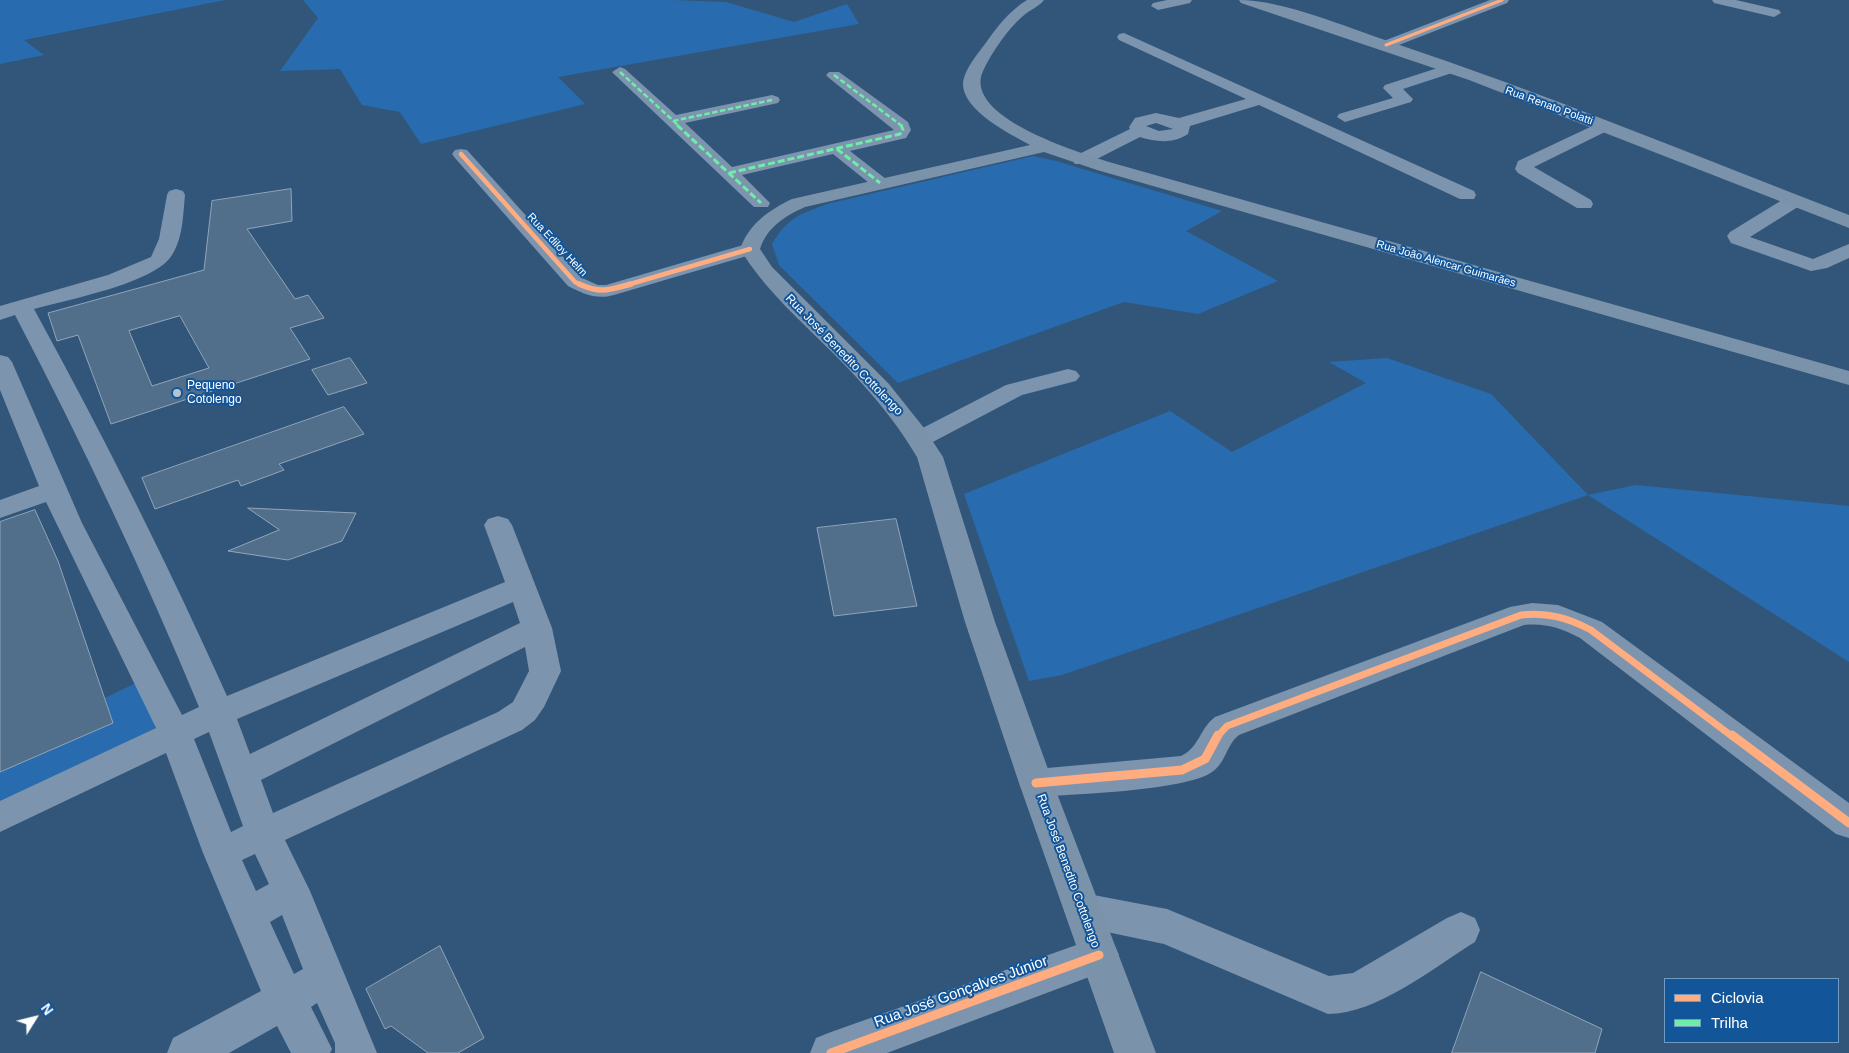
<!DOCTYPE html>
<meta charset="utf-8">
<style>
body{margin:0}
#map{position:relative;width:1849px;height:1053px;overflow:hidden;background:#32567a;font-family:Arial,sans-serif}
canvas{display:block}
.legend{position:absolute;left:1664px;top:978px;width:175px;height:65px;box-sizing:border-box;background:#135599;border:1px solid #7199c2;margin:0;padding:6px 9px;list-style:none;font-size:15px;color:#fff}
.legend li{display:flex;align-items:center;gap:10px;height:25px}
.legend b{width:25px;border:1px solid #7199c2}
.north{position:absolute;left:10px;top:993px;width:50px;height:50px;-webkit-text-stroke:4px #135599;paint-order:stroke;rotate:54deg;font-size:14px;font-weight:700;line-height:20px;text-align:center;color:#fff}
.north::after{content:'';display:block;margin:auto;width:18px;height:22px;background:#fff;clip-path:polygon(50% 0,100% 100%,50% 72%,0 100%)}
</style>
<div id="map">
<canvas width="1849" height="1053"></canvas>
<ul class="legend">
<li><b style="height:6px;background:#ffac80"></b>Ciclovia</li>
<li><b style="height:6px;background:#6deda7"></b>Trilha</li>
</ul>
<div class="north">N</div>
</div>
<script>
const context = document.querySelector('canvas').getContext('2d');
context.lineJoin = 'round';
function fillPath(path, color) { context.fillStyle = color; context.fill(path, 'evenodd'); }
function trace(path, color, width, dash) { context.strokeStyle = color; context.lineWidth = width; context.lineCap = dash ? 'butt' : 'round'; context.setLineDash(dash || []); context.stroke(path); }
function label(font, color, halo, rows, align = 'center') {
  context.font = font + ' Arial,sans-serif'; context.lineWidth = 4; context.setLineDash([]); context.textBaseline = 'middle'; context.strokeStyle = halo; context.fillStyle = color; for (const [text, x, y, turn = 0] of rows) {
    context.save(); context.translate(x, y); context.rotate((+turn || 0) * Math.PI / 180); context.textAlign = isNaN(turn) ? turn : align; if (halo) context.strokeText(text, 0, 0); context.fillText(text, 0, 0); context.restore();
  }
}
const green = new Path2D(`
 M 0,0 L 225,0 L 24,40 L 44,55 L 0,64 Z
 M 303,0 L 672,0 L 726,2 L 794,22 L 847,4 L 859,24 L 558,77 L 585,104 L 421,144 L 400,112 L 362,105 L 340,69 L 280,71 L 318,18 Z
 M 1033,156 L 1056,161 L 1222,211 L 1186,231 L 1278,281 L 1198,314 L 1124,302 L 898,383 L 779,265 L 772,244 C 788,217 799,215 827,204 Z
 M 1387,358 L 1491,394 L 1588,495 L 1636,485 L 1849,506 L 1849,662 L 1588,495 L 1062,675 L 1029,681 L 964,494 L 1170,411 L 1232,452 L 1366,383 L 1329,362 Z
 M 136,683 L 153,712 L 155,728 L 100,759 L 0,805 L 0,772 L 113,723 L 105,698 Z`);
const building = new Path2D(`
 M 291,189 L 292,221 L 247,229 L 295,299 L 308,295 L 324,318 L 290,328 L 310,359 L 111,424 L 78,335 L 57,341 L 48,313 L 204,270 L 212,201 ZM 180,316 L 209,368 L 152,386 L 129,331 Z
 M 350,358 L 367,383 L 328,395 L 312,370 Z
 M 344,407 L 364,434 L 279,464 L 284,470 L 241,486 L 238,480 L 155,509 L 142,478 Z
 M 248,508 L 356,513 L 342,541 L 288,560 L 228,551 L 279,530 Z
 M 35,510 L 58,561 L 113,723 L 0,772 L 0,522 Z
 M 896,519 L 917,606 L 834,616 L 817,528 Z
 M 440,946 L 484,1038 L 458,1053 L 428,1053 L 391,1026 L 385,1029 L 366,989 Z
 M 1481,972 L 1602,1029 L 1595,1053 L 1452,1053 Z`);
const minor = new Path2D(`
 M 1167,0 L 1192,0 L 1190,3 L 1158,10 L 1151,6 L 1153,3 Z
 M 1490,0 L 1509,0 L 1507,3 L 1391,48 L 1386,49 L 1379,45 L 1381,42 Z
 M 1712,0 L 1736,0 L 1779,10 L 1781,13 L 1774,17 L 1714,3 Z
 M 1124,33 L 1474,191 L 1476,195 L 1474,199 L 1460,199 L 1259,105 L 1190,126 L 1188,134 C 1173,144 1156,142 1140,137 L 1087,164 L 1075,164 L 1072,160 L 1075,156 L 1130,129 L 1129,127 L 1135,118 L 1156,113 L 1179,118 L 1246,99 L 1119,40 L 1117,37 L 1119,34 ZM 1156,123 L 1173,129 L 1159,131 L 1146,126 Z
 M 1450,64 L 1458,69 L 1455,72 L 1403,89 L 1413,99 L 1411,102 L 1345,122 L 1337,117 L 1339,114 L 1393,98 L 1383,88 L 1385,85 Z
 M 620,67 L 625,69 L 676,115 L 772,95 L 778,97 L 780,100 L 778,103 L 685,123 L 732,167 L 894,130 L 829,78 L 826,75 L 829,72 L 839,72 L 908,122 L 911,130 L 906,138 L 850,151 L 886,179 L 889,183 L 886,187 L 874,187 L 833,154 L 742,175 L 770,203 L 768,207 L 754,207 L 615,75 L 612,72 Z
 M 1603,121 L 1609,122 L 1611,126 L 1609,130 L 1534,167 L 1591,200 L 1593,204 L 1591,208 L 1577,208 L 1518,173 L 1515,169 L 1518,161 Z
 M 461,149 L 467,150 L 582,278 L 598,285 L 606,285 L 750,243 L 757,245 L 760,249 L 757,253 L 614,295 C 596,300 584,294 568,286 L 455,158 L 452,154 L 455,150 Z
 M 176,189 L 183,191 L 185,195 C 183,215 183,238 172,255 C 156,283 66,300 34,309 C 103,435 168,564 227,696 L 505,582 L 484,525 L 488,519 L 498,516 L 508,519 L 512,525 L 552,628 L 561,671 L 544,707 L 535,720 L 522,730 L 285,840 L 310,891 L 377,1053 L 335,1053 L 335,1043 L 317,1003 L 311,1007 L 332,1049 L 330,1053 L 291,1053 L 277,1026 L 229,1053 L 167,1053 L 173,1038 L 261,991 L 203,853 L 166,753 L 0,832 L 0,801 L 156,728 L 46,502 L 0,518 L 0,500 L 39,486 L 0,390 L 0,355 L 8,357 L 12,362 L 82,523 L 182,715 L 199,707 C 144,574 82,443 15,315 L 0,320 L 0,306 L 108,275 L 151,257 L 159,239 L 167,195 L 169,191 ZM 513,602 L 520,623 L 250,754 L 237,719 ZM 525,647 L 529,671 L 513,702 L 498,712 L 273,813 L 261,780 ZM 209,732 L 243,826 L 231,832 L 194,739 ZM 255,854 L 269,884 L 256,891 L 242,860 ZM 282,915 L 303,969 L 294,974 L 270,922 Z
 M 1794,195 L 1801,197 L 1803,201 L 1801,205 L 1750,237 L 1813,259 L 1849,244 L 1849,258 L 1827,268 L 1811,271 L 1731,243 L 1727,236 L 1730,232 L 1787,197 Z
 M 1068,369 L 1076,371 L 1080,376 L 1076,381 L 1022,395 L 929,444 L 920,447 L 911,444 L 907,439 L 911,434 L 1006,385 Z
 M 1532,603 L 1558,605 L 1602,622 L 1849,803 L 1849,838 L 1836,834 L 1580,638 C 1561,628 1546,623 1524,625 L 1239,735 C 1226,745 1226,763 1212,772 C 1185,791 1075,794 1036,797 L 1024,793 L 1019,783 L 1024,773 L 1036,769 L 1181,756 C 1199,748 1200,728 1215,717 L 1510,607 Z
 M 1083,893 L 1167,909 L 1329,976 L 1353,973 L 1447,918 L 1461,912 L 1475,918 L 1480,930 L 1475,942 C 1433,968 1377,1014 1328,1014 L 1164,944 L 1083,927 L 1070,922 L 1064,910 L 1070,898 Z
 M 1099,937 L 1113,942 L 1119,955 L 1113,968 L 887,1053 L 810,1053 L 816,1038 L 831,1032 Z`);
const major = new Path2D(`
 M 1027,0 L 1044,0 C 1039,7 1029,10 1023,16 C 1007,30 992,52 983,71 C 962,117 1078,152 1109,162 L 1849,371 L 1849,385 L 1097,170 L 1044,152 L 805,207 C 785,216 767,227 760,249 L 772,267 L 889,384 L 924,428 L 943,457 L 995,622 L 1053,783 L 1156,1053 L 1114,1053 L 1019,783 L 965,622 L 917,457 C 894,418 865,385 834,354 C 800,320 765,290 740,249 C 749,224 769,210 792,199 L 1030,145 C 1010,134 964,111 963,85 C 963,71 977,55 985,44 C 997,27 1009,11 1027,0 Z
 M 1239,0 C 1283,0 1346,27 1388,41 C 1544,93 1696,156 1849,215 L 1849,228 L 1469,80 L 1241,3 Z`);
const quietFar1 = new Path2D(`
 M 620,72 L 679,126
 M 834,75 L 902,126
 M 673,121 L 772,100`);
const quiet = new Path2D(`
 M 677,125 L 761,203
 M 837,149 L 880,183
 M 729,173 L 900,134 L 903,130 L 901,125`);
const cyclewayFar4 = new Path2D(`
 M 1386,45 L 1502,0`);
const cyclewayFar3 = new Path2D(`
 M 461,154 L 575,282 L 581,285
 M 627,285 L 750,249`);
const cyclewayFar2 = new Path2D(`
 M 579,284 C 601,294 609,290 631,284`);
const cyclewayFar1 = new Path2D(`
 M 1217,737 L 1227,726 L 1521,615 C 1548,612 1568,618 1591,630 L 1733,737`);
const cycleway = new Path2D(`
 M 1732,735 L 1849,823
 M 1036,783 L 1182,770 L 1205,759 L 1218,735
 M 831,1053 L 1099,955`);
const markers = [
 [177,393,5,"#b7c4d0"]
];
const farStreetnames = [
 ["Rua Renato Polatti",1549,106,20],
 ["Rua Ediloy Helm",557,245,47],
 ["Rua João Alencar Guimarães",1446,264,16]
];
const streetNames = [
 ["Rua José Benedito Cottolengo",844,355,46],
 ["Rua José Benedito Cottolengo",1068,871,70]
];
const poiNames = [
 ["Pequeno",187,386],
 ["Cotolengo",187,400]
];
const nearStreetnames = [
 ["Rua José Gonçalves Júnior",961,992,-20]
];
fillPath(green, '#286caf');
fillPath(building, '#516e8a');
trace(building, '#90a5ba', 1);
fillPath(minor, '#7c94ad');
fillPath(major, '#7a92aa');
trace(quietFar1, '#6deda7', 2.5, [5.5, 2.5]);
trace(quiet, '#6deda7', 3, [7, 3]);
trace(cyclewayFar4, '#ffac80', 3);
trace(cyclewayFar3, '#ffac80', 4.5);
trace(cyclewayFar2, '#ffac80', 5.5);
trace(cyclewayFar1, '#ffac80', 7);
trace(cycleway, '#ffac80', 9);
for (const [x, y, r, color] of markers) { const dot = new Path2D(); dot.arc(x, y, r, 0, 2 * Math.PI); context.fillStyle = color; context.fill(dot); trace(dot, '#135599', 2); }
label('11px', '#fff', '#135599', farStreetnames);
label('12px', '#fff', '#135599', streetNames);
label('12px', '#fff', '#135599', poiNames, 'left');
label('15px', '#fff', '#135599', nearStreetnames);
</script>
